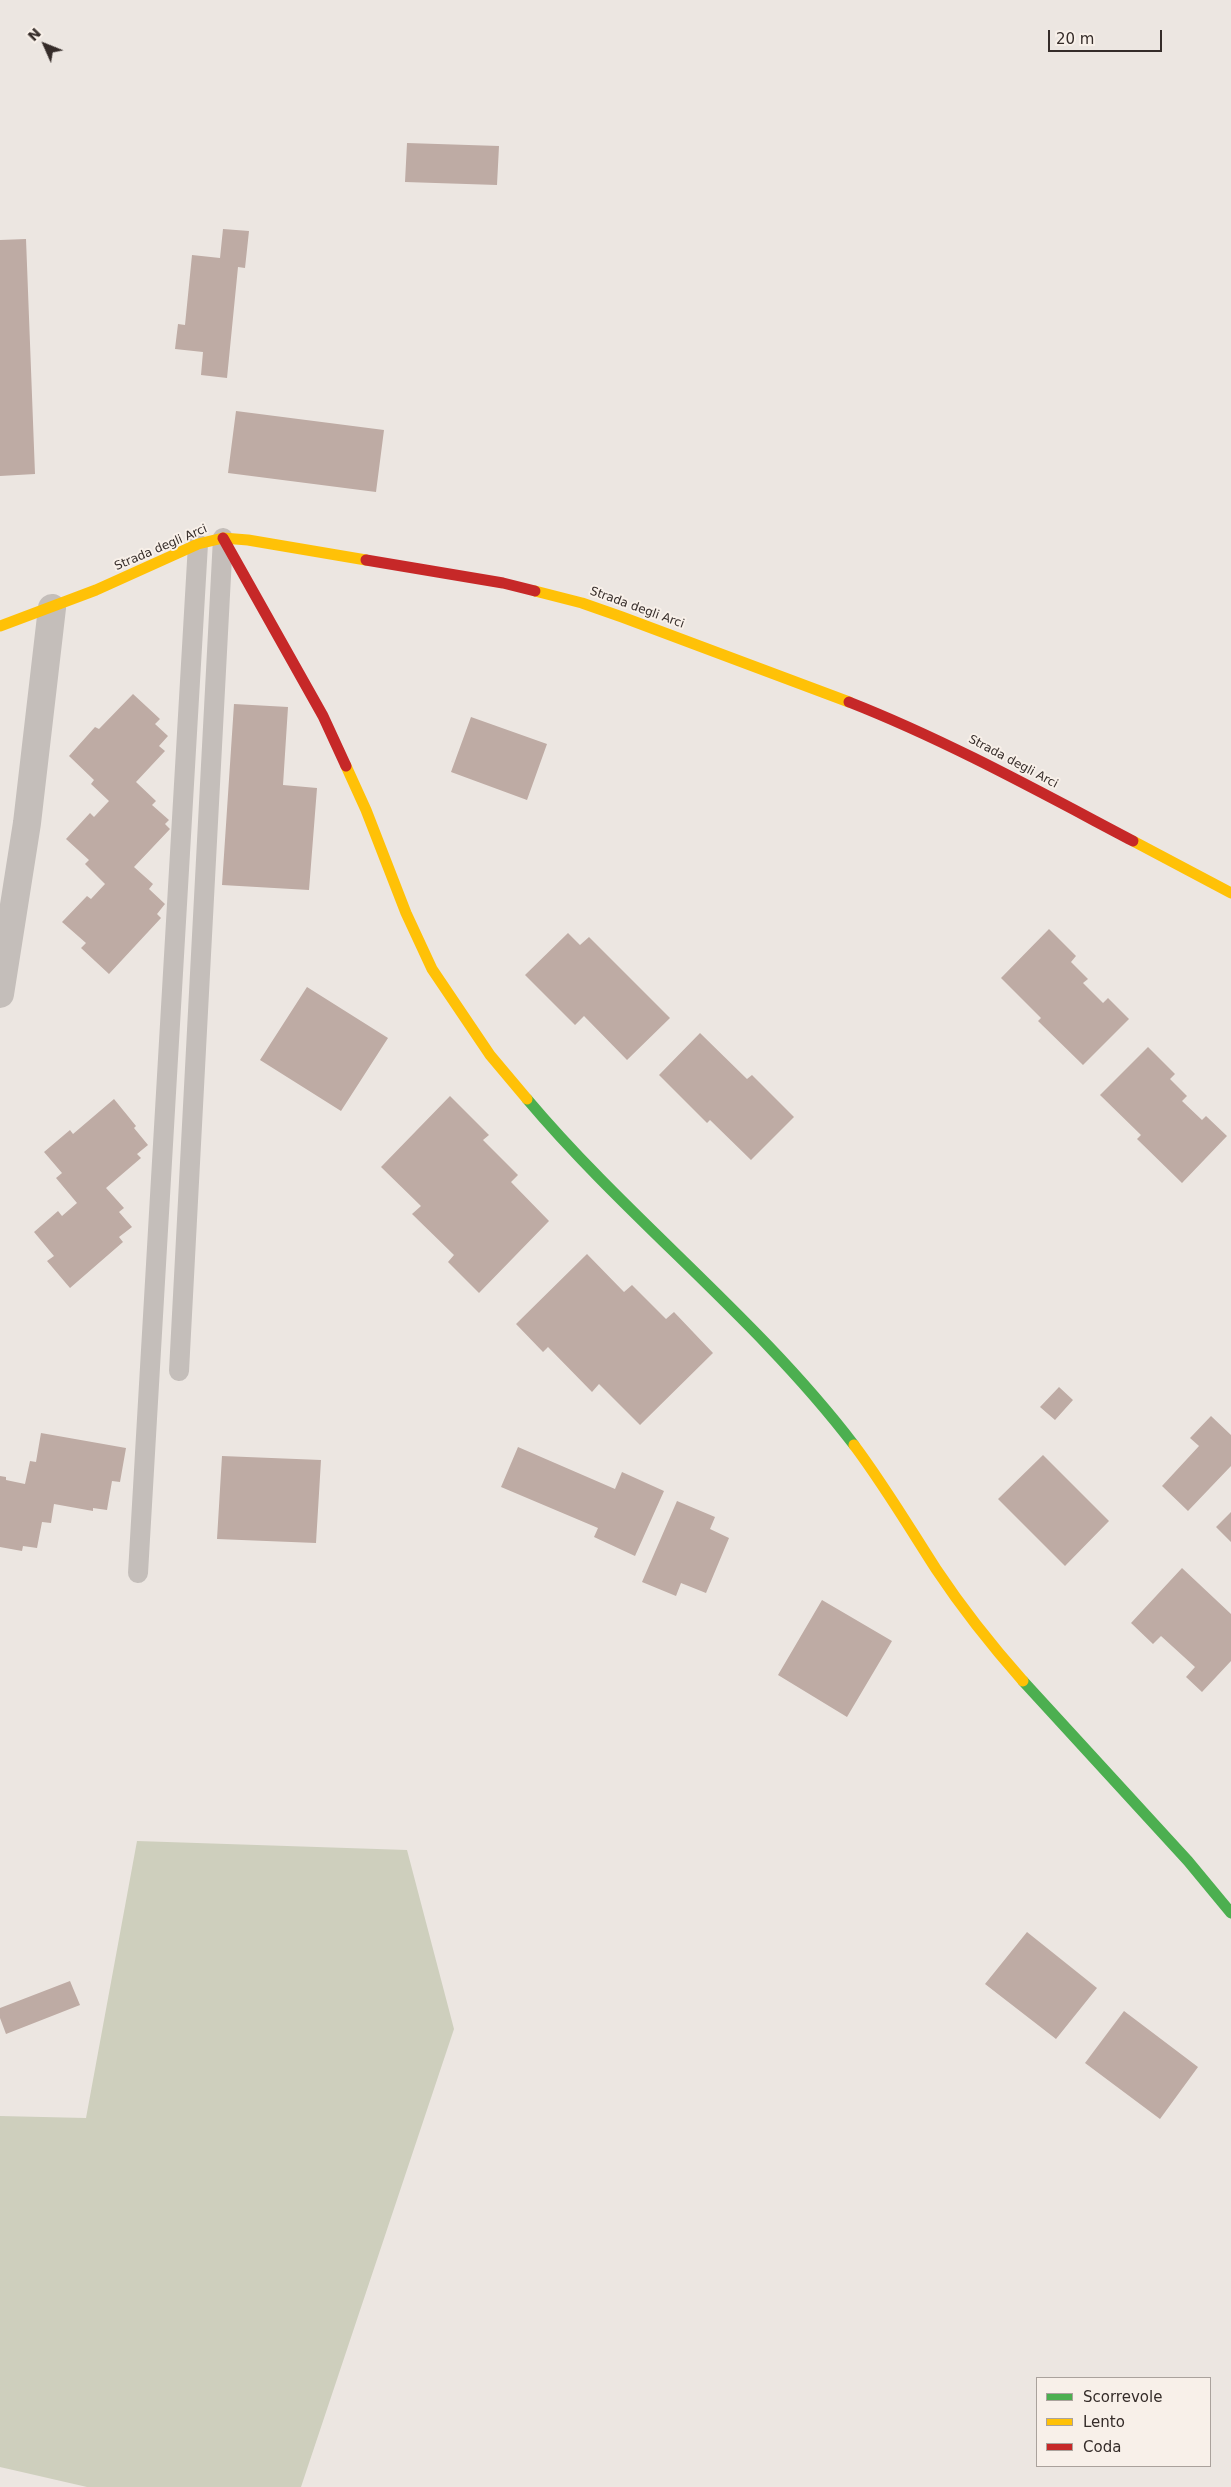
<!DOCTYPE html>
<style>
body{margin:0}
#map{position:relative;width:1231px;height:2487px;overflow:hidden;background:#ece6e1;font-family:"DejaVu Sans",sans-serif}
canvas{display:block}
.legend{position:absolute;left:1036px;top:2377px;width:175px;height:90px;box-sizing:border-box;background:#f8f0e9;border:1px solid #aaa29c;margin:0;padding:6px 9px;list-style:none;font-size:15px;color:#352c29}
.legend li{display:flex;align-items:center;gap:10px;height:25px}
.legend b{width:25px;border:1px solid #aaa29c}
.north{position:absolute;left:20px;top:20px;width:50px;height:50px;-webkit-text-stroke:4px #f8f0e9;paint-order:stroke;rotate:314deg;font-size:14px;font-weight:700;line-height:20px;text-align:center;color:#352c29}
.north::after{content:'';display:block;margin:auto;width:18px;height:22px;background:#352c29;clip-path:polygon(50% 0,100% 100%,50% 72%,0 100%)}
.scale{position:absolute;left:1048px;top:30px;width:114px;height:22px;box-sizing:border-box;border:2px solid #352c29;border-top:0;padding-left:6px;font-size:15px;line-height:18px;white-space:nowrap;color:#352c29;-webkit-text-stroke:4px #f8f0e9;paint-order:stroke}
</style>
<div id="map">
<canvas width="1231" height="2487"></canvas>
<ul class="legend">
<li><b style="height:6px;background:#4caf50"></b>Scorrevole</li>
<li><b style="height:6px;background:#ffc107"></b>Lento</li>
<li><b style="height:6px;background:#c62828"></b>Coda</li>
</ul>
<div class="north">N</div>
<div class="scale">20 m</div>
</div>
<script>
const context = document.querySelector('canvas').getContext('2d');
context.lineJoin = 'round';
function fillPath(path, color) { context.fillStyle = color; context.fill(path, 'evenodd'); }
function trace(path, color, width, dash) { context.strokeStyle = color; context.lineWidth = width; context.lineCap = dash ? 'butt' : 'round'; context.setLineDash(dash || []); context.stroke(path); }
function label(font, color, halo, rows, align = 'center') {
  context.font = font + ' "DejaVu Sans",sans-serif'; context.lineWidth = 4; context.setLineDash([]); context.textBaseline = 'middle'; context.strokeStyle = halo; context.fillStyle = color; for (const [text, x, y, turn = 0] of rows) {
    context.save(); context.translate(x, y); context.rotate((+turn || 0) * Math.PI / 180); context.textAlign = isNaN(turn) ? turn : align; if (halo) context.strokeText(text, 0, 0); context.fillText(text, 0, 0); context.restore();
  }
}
const green = new Path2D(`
 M 137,1841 L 407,1850 L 454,2029 L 301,2487 L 87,2487 L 0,2467 L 0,2116 L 86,2118 Z`);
const building = new Path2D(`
 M 407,143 L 499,146 L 497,185 L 405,182 Z
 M 223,229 L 249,231 L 245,268 L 238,267 L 227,378 L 201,375 L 203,352 L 175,349 L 178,324 L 185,325 L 192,255 L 220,258 Z
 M 26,239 L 35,474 L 0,476 L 0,240 Z
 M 236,411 L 384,430 L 376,492 L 228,473 Z
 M 133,694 L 160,719 L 155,724 L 168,736 L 159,746 L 165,751 L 136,782 L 156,801 L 152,805 L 169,820 L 165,824 L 170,829 L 134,867 L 153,884 L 149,889 L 165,904 L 157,914 L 161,918 L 109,974 L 81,948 L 86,943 L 62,922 L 87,896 L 91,899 L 105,884 L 85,864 L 89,860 L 66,839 L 90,813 L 94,817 L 109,801 L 91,784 L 94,780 L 69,756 L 95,727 L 99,729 Z
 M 234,704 L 288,707 L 283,785 L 317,788 L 309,890 L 222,885 Z
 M 471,717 L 547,744 L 527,800 L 451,772 Z
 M 1049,929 L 1076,956 L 1071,962 L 1088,979 L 1083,983 L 1103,1003 L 1108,998 L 1129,1019 L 1083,1065 L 1038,1021 L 1041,1018 L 1001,978 Z
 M 568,933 L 580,945 L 589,937 L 670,1018 L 627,1060 L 584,1016 L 575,1025 L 525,975 Z
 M 307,987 L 388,1038 L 341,1111 L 260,1060 Z
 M 700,1033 L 747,1079 L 752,1075 L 794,1117 L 751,1160 L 710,1120 L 707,1123 L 659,1075 Z
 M 1148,1047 L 1175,1074 L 1170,1079 L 1187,1096 L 1182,1101 L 1202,1120 L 1206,1116 L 1227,1136 L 1182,1183 L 1137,1139 L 1141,1135 L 1100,1095 Z
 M 450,1096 L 489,1135 L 483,1140 L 518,1175 L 511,1182 L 549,1221 L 479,1293 L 448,1262 L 454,1255 L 412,1214 L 421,1206 L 381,1167 Z
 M 114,1099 L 136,1126 L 134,1128 L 148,1145 L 137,1154 L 141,1158 L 106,1188 L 124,1208 L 119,1212 L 132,1227 L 119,1237 L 123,1242 L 70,1288 L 47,1261 L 54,1256 L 34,1232 L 58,1211 L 62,1216 L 77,1203 L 56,1178 L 62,1173 L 44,1152 L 70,1130 L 73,1134 Z
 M 587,1254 L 624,1292 L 632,1285 L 666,1319 L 674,1312 L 713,1353 L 640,1425 L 599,1384 L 592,1392 L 548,1347 L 543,1352 L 516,1324 Z
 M 1059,1387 L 1073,1400 L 1055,1420 L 1040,1407 Z
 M 1211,1416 L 1231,1435 L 1231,1466 L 1188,1511 L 1162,1486 L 1199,1446 L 1190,1438 Z
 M 41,1433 L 126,1448 L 120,1482 L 112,1481 L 107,1510 L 93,1508 L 93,1511 L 54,1504 L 51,1523 L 42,1522 L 37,1548 L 23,1546 L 22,1551 L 0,1547 L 0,1476 L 6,1477 L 6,1480 L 25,1484 L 30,1461 L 36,1462 Z
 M 518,1447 L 615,1489 L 622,1472 L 664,1491 L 635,1556 L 594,1537 L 598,1528 L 501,1487 Z
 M 1043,1455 L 1109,1521 L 1065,1566 L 998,1499 Z
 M 222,1456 L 321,1460 L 316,1543 L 217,1539 Z
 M 677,1501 L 715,1517 L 710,1529 L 729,1538 L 706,1593 L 681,1583 L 676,1596 L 642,1582 Z
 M 1231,1512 L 1231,1542 L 1216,1527 Z
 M 1182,1568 L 1231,1614 L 1231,1661 L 1202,1692 L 1186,1677 L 1195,1667 L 1161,1636 L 1153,1644 L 1131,1623 Z
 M 822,1600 L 892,1641 L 847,1717 L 778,1675 Z
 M 1027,1932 L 1097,1988 L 1056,2039 L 985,1984 Z
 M 70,1981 L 80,2005 L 6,2034 L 0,2018 L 0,2008 Z
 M 1124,2011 L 1198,2067 L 1160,2119 L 1085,2063 Z`);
const lane = new Path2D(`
 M 179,1371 L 223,538
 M 138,1573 L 198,544`);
const street = new Path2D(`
 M 0,994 L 27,823 L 52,608`);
const fast = new Path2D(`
 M 527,1099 C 629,1220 757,1318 854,1445
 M 1023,1681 L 1188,1861 L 1231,1913`);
const slow = new Path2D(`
 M 535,591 L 582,603 L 622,617 L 849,702
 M 0,626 L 96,590 L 198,544 L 223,538 L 248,540 L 366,560
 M 346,766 L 366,810 L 406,913 L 432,969 L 490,1055 L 527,1099
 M 1133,841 L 1231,893
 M 854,1445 C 884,1485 909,1527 936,1569 C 962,1608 992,1646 1023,1681`);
const jam = new Path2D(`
 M 223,538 L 323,716 L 346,766
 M 366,560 L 503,583 L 535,591
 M 849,702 C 948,741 1040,792 1133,841`);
const streetNames = [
 ["Strada degli Arci",161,548,-23],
 ["Strada degli Arci",637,608,20],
 ["Strada degli Arci",1013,762,28]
];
fillPath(green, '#cecfbd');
fillPath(building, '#beaba4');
trace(lane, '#c4beba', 20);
trace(street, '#c4beba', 28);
trace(fast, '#4caf50', 11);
trace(slow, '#ffc107', 11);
trace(jam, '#c62828', 11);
label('12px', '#352c29', '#f8f0e9', streetNames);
</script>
